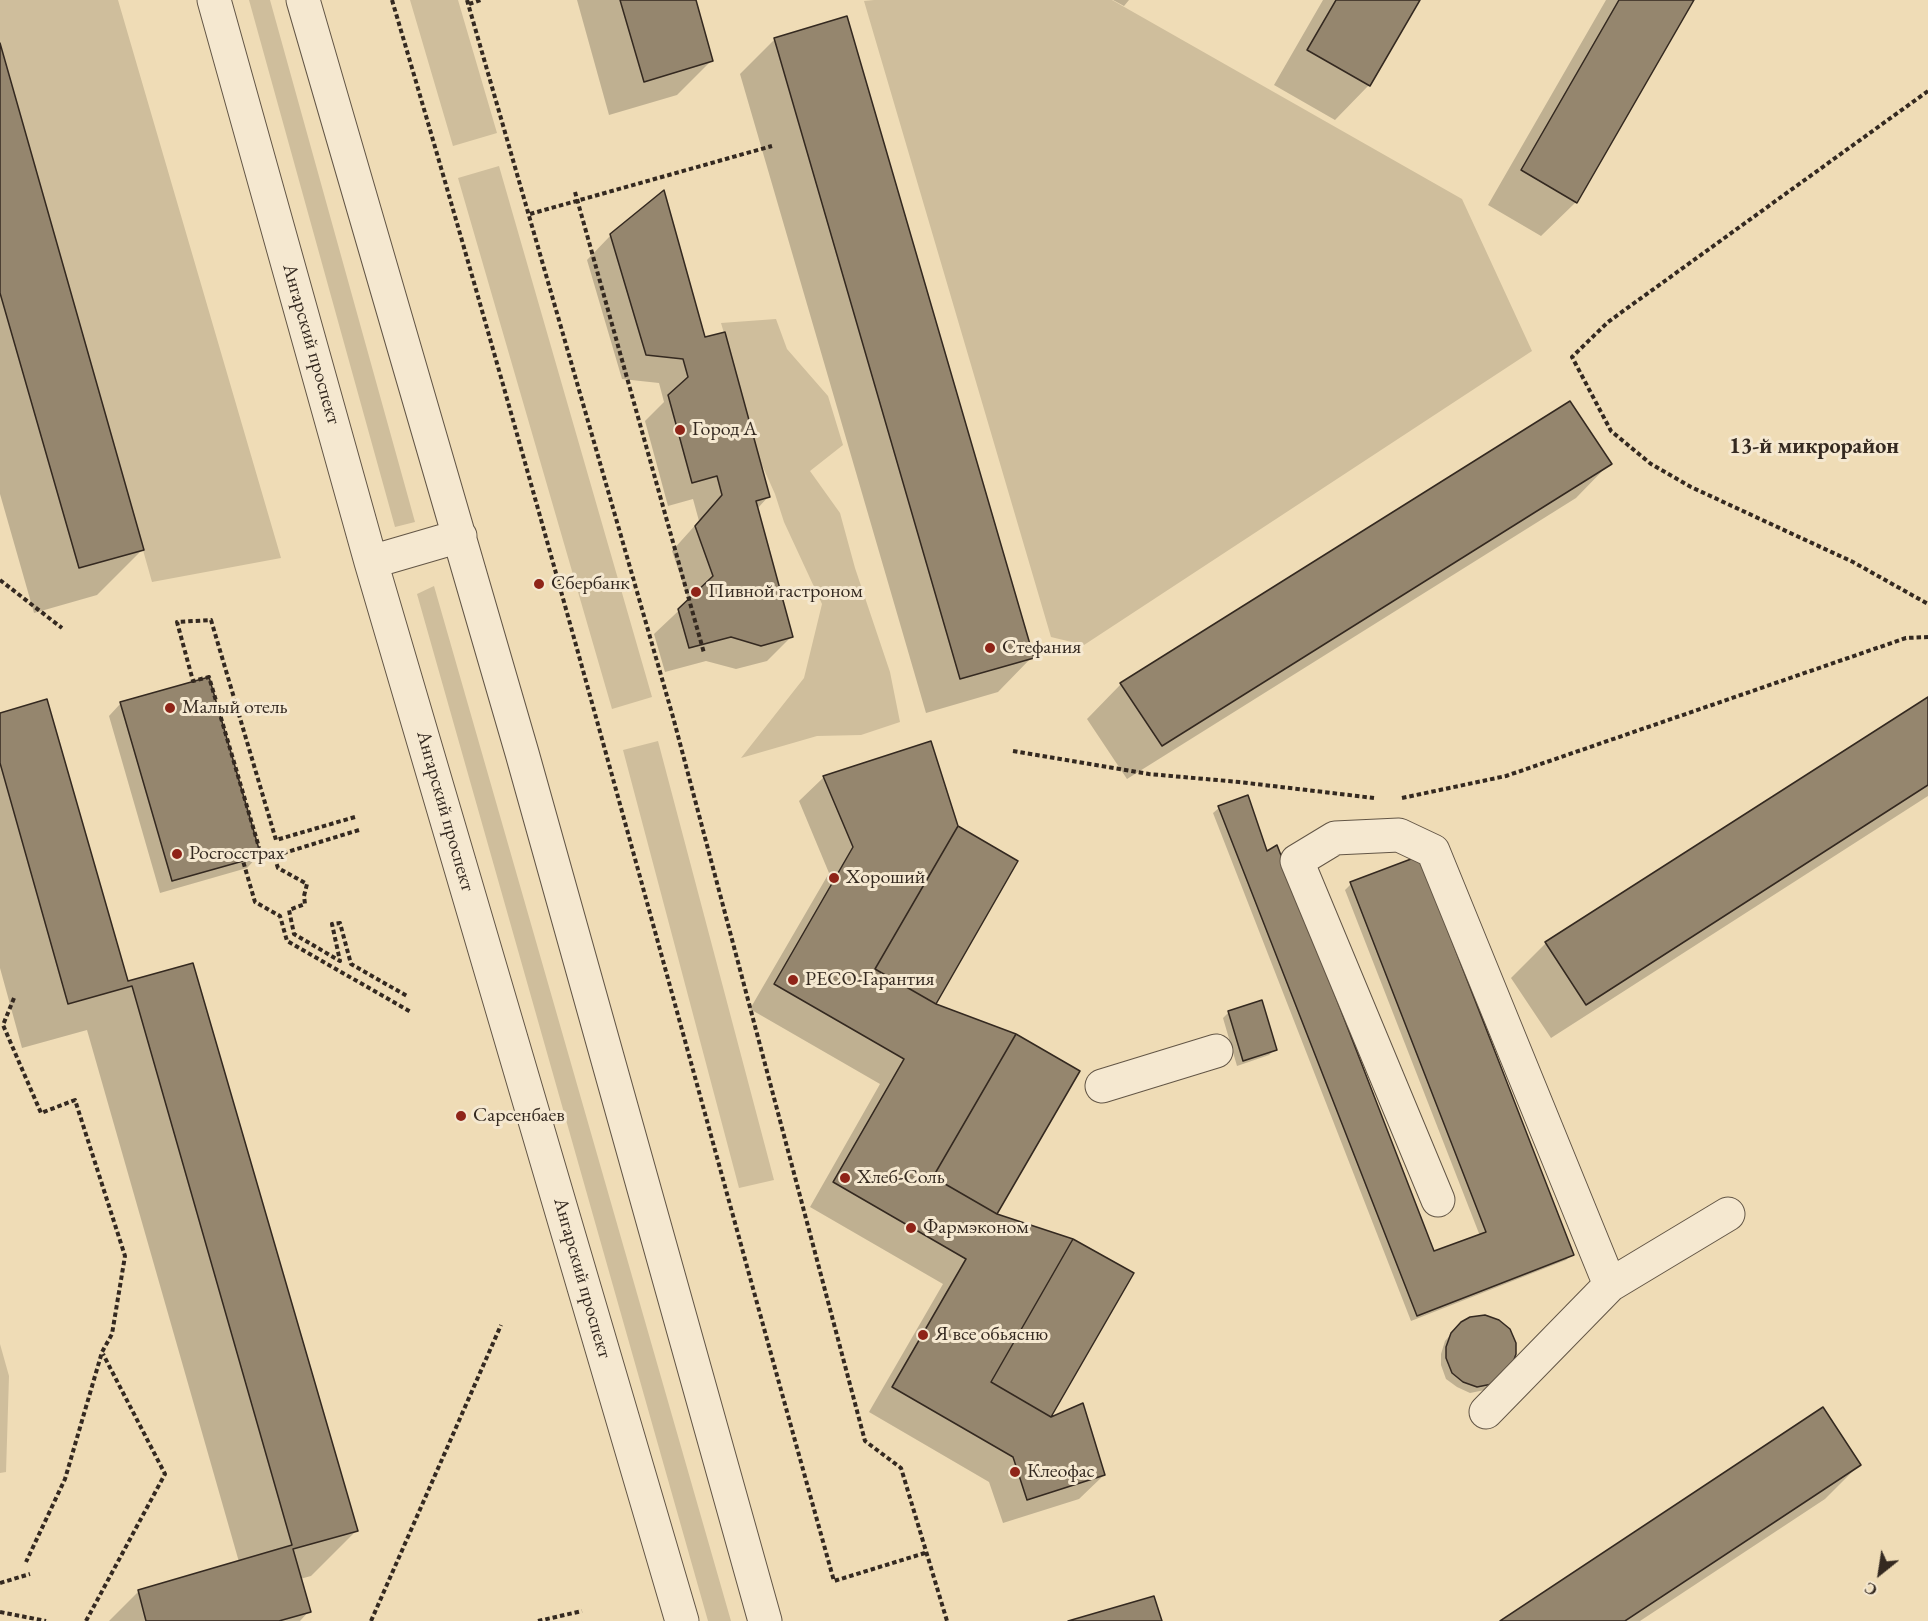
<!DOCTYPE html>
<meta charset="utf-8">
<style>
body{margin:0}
#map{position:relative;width:1928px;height:1621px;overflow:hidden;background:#efdcb6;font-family:"EB Garamond",serif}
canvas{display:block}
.north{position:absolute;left:1850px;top:1543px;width:60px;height:60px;-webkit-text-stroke:4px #f5e8d0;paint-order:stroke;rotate:210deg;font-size:16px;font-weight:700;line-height:24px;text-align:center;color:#342920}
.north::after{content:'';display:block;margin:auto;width:21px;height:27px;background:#342920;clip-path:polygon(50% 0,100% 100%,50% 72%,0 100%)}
</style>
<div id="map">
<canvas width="1928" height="1621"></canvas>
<div class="north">С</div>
</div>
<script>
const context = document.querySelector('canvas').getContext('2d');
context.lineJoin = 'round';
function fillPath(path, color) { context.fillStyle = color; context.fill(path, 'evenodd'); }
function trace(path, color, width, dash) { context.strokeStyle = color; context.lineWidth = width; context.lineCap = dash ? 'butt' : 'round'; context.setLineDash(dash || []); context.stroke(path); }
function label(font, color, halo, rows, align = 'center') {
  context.font = font + ' "EB Garamond",serif'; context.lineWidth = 6; context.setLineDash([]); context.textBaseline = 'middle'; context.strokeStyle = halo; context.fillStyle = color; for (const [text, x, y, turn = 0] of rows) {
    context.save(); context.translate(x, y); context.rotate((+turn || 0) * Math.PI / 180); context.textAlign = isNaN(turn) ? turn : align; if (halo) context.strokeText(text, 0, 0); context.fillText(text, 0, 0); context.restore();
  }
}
const green = new Path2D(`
 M 0,0 L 118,0 L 281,558 L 152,582 L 0,44 Z
 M 249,0 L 270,0 L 415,522 L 395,527 Z
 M 410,0 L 458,0 L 497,133 L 453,146 Z
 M 874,0 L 1112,0 L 1462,199 L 1532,351 L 1084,645 L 1051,637 L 864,1 Z
 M 499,166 L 652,697 L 612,709 L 458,178 Z
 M 776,319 L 787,349 L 828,396 L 843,445 L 810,471 L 840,513 L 855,568 L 890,672 L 900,722 L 861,735 L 817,736 L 741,758 L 804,678 L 822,604 L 784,522 L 775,494 L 749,436 L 737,377 L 721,323 Z
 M 434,586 L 731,1621 L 708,1621 L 417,594 Z
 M 658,741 L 774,1180 L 739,1188 L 623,750 Z
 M 0,1344 L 9,1376 L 6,1472 L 0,1473 Z`);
const shadow = new Path2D(`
 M 577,0 L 695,0 L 712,60 L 677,95 L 609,115 Z
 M 1113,0 L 1129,0 L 1124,6 Z
 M 1323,0 L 1419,0 L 1369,85 L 1335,120 L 1274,85 Z
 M 1606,0 L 1692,0 L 1576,202 L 1541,236 L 1488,205 Z
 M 775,39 L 1032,657 L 998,692 L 926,713 L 740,74 Z
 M 0,48 L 142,550 L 97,595 L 34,613 L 0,494 Z
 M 611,235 L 704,339 L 768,497 L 757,509 L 791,637 L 767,661 L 736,669 L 706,661 L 665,672 L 654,634 L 689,601 L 672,551 L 699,521 L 693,499 L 668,506 L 645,421 L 664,402 L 659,383 L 622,379 L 587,260 Z
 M 1610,463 L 1576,498 L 1127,779 L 1087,719 L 1121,684 Z
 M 1928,698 L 1928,796 L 1551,1038 L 1511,978 L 1546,943 Z
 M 121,703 L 259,855 L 247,868 L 160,893 L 109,716 Z
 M 0,714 L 127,983 L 192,965 L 356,1531 L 311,1576 L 300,1579 L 309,1611 L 300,1621 L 109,1621 L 139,1591 L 239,1562 L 87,1030 L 22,1048 L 0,968 Z
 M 824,777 L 933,1005 L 995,1214 L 1050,1416 L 1104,1475 L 1079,1499 L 1003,1523 L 989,1482 L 869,1412 L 943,1284 L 810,1207 L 880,1084 L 750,1009 L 829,873 L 799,801 Z
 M 1219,808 L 1266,853 L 1433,1253 L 1480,1236 L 1345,890 L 1351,884 L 1418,858 L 1572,1254 L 1566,1260 L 1411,1321 L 1213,813 Z
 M 1229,1012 L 1275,1049 L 1269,1055 L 1237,1066 L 1223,1018 Z
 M 1461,1323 L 1494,1385 L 1485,1390 L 1470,1393 L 1457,1387 L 1446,1379 L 1441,1365 L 1441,1354 L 1445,1341 Z
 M 1859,1465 L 1825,1499 L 1640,1621 L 1503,1621 Z`);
const building = new Path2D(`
 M 620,0 L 696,0 L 713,61 L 644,82 Z
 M 1336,0 L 1420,0 L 1370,86 L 1307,50 Z
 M 1619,0 L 1694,0 L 1577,203 L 1521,170 Z
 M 847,16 L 1034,658 L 960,679 L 774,38 Z
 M 0,43 L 144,550 L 79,568 L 0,293 Z
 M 664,190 L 705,337 L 725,332 L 770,497 L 756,501 L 793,637 L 761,646 L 731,637 L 689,648 L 678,609 L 713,576 L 695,526 L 722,495 L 717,476 L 692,483 L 668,395 L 688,377 L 683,359 L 646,355 L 610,234 Z
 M 1570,401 L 1612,464 L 1162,746 L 1120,683 Z
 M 209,677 L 261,856 L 172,881 L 120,702 Z
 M 1928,697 L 1928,785 L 1586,1005 L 1545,942 Z
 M 47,699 L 128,981 L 193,963 L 358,1531 L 293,1549 L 311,1612 L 279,1621 L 146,1621 L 138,1590 L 292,1545 L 132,986 L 68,1004 L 0,763 L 0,713 Z
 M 931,741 L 958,826 L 875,969 L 936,1004 L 1016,1034 L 933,1177 L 997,1214 L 1073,1239 L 991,1382 L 1051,1417 L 1083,1403 L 1105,1475 L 1027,1500 L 1013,1457 L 892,1387 L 966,1259 L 833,1182 L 904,1059 L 774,984 L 853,847 L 823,776 Z
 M 1248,795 L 1267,851 L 1277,845 L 1434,1251 L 1486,1232 L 1350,882 L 1419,856 L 1574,1255 L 1417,1316 L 1218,806 Z
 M 958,826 L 1018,861 L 936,1004 L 875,969 Z
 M 1262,1000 L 1277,1050 L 1243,1061 L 1228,1011 Z
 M 1016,1034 L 1080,1071 L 997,1214 L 933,1177 Z
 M 1073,1239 L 1134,1273 L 1051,1417 L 991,1382 Z
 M 1485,1315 L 1499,1320 L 1510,1329 L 1516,1343 L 1516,1354 L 1511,1368 L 1492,1384 L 1477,1387 L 1463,1382 L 1452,1373 L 1446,1358 L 1446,1347 L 1451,1333 L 1461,1322 L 1470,1317 Z
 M 1823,1407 L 1861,1465 L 1625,1621 L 1500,1621 Z
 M 1154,1596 L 1162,1621 L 1068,1621 Z`);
const path = new Path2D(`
 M 392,0 C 547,525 687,1054 834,1581 L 925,1553
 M 467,0 L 673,717 L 865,1441 L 901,1468 L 947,1621
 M 469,4 L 481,0
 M 1928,91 L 1608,322 L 1572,357 L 1611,431 L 1651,464 L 1691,487 L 1853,562 L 1928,604
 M 575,192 L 704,653
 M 530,214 L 772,146
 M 0,580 L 62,628
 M 1013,751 L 1149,774 L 1239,782 L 1374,798
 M 1402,798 L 1506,776 L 1906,638 L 1928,637
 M 355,817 L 276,840 L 211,620 L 177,622 L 193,681 L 209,677 L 258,844 L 261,856 L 243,861 L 255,902 L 280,916 L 287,941 L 411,1012
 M 359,830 L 274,856 L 278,868 L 307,884 L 304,896 L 305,904 L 289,910 L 294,934 L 340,961 L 332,924 L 340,923 L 351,964 L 407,996
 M 14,998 L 3,1025 L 41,1113 L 75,1100 L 125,1256 L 112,1334 L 102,1352 L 65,1479 L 26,1562
 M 0,1583 L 30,1574
 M 0,1612 L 46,1621
 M 86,1621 L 165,1474 L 103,1354
 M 371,1621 L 501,1325
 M 538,1621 L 582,1611`);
const minor = new Path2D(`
 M 214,0 L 371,562 L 682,1621
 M 303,0 L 522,753 L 765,1621
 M 371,562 L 460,536
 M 1102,1086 L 1216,1051
 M 1438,1200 L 1297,861 L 1335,838 L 1399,835 L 1433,851 L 1610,1285
 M 1486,1412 L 1610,1285 L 1728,1214`);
const markers = [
 [680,430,6,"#8f2418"],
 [539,584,6,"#8f2418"],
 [696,592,6,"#8f2418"],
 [990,648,6,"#8f2418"],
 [170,708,6,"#8f2418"],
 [177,854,6,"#8f2418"],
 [834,878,6,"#8f2418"],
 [793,980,6,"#8f2418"],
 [461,1116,6,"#8f2418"],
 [845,1178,6,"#8f2418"],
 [911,1228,6,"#8f2418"],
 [923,1335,6,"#8f2418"],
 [1015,1472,6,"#8f2418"]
];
const streetNames = [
 ["Ангарский проспект",311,344,74],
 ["Ангарский проспект",445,811,74],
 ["Ангарский проспект",582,1278,74]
];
const poiNames = [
 ["Город А",692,430],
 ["Сбербанк",551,584],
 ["Пивной гастроном",708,592],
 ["Стефания",1002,648],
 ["Малый отель",182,708],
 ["Росгосстрах",189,854],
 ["Хороший",846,878],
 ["РЕСО-Гарантия",805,980],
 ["Сарсенбаев",473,1116],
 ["Хлеб-Соль",857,1178],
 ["Фармэконом",923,1228],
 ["Я все обьясню",935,1335],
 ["Клеофас",1027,1472]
];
const quarterNames = [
 ["13-й микрорайон",1814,447]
];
fillPath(green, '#cfbe9c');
fillPath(shadow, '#0003');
fillPath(building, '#95866e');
trace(building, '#342920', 1.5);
trace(minor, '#635646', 35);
trace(path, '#342920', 4, [4.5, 3]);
trace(minor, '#f5e8d0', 33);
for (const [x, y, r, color] of markers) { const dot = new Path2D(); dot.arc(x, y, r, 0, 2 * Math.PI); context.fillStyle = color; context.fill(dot); trace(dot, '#f5e8d0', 2); }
label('20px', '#342920', '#f5e8d0', streetNames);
label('20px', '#342920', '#f5e8d0', poiNames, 'left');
label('bold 22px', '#342920', '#f5e8d0', quarterNames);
</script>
